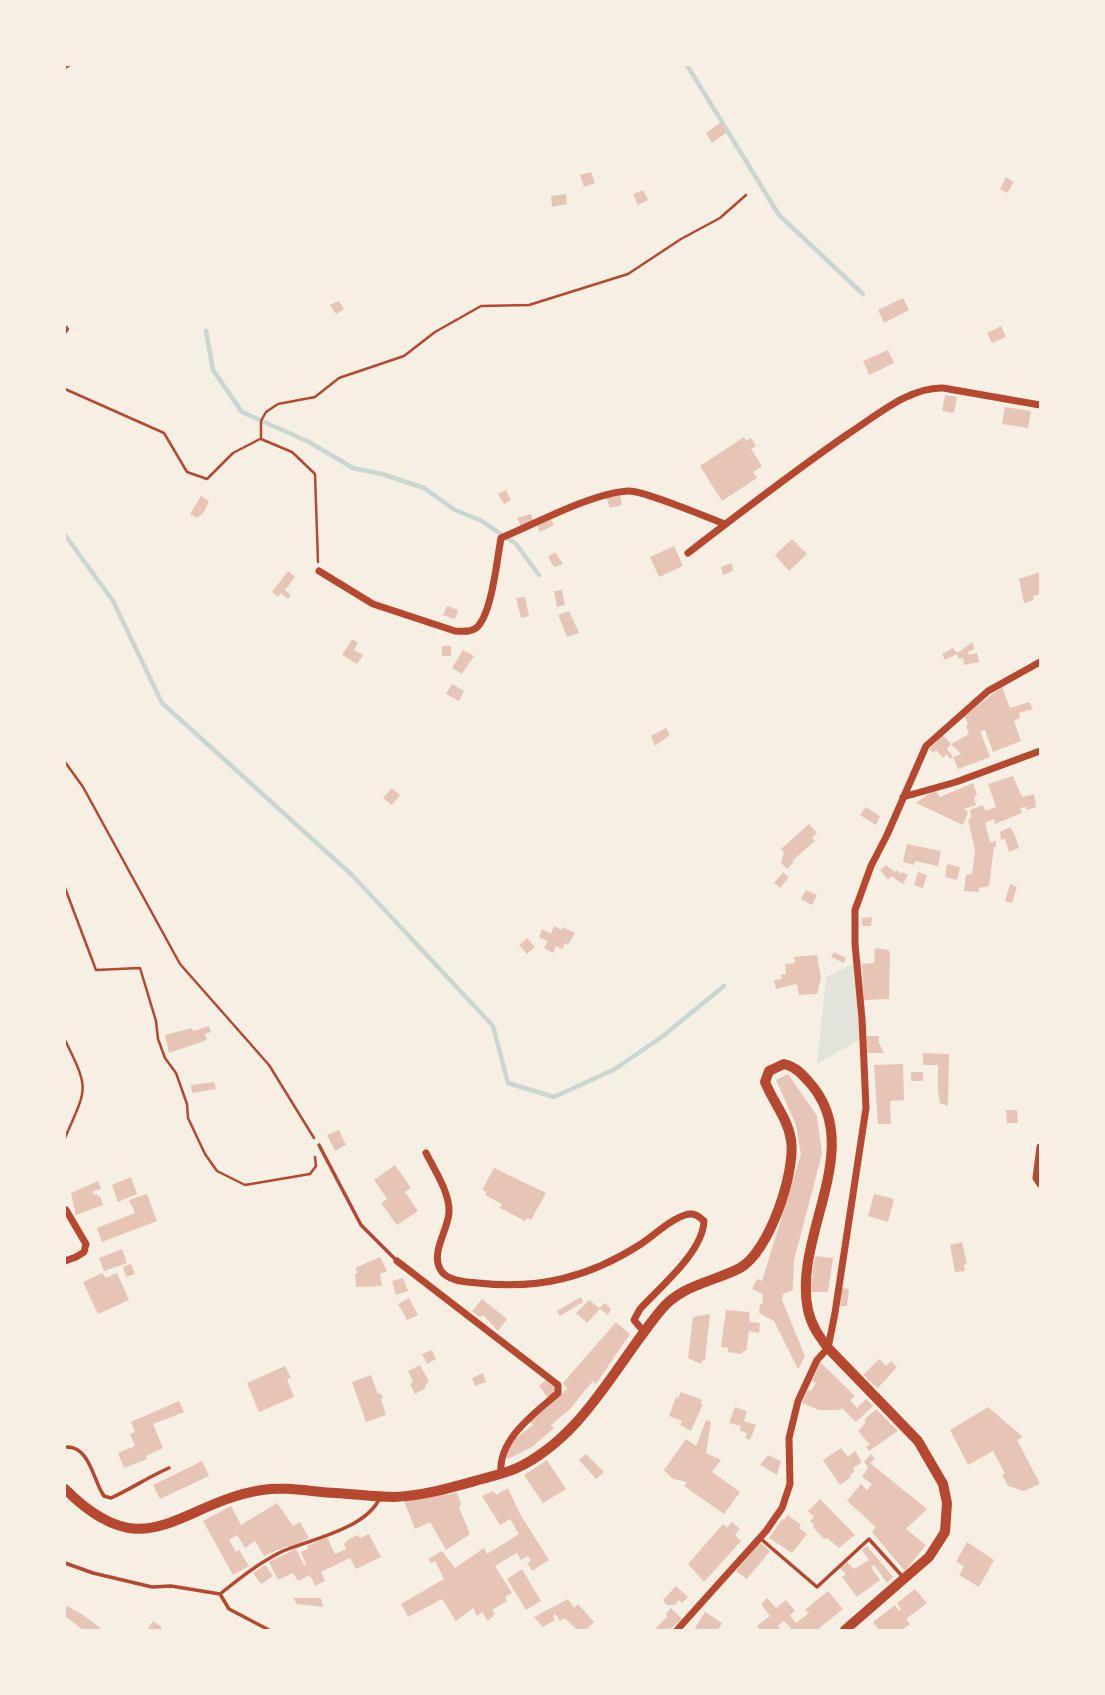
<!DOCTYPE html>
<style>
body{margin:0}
#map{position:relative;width:1105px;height:1695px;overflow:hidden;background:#f6efe4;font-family:"Varela Round",sans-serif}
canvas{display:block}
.frame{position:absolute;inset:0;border:66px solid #f6efe4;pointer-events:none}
</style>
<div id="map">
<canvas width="1105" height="1695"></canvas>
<div class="frame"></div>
</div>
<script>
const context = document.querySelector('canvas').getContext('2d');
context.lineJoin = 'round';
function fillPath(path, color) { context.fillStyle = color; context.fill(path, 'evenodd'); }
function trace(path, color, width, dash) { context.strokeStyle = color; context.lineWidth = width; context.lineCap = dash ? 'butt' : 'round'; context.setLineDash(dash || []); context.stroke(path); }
const green = new Path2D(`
 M 862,960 L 866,1036 L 817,1064 L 826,977 Z`);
const stream = new Path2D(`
 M 687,65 L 779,215 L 863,294
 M 206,331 L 213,370 L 242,412 L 309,442 L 353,468 L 382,474 L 424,488 L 455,510 L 480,520 L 516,544 L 539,575
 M 65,535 L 113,601 L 162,703 L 352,875 L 493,1026 L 508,1083 L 554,1097 L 615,1069 L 663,1036 L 724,986`);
const building = new Path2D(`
 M 721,122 L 727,132 L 712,143 L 706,133 Z
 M 591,172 L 595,183 L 584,187 L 580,175 Z
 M 1006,177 L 1014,182 L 1007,193 L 1000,189 Z
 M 643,190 L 648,200 L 638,205 L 633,194 Z
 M 566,194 L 567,204 L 552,207 L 551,196 Z
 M 903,298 L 909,310 L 884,323 L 878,310 Z
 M 339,301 L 344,309 L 336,314 L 330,305 Z
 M 1001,326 L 1006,337 L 992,343 L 987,333 Z
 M 888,350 L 894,363 L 869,375 L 863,361 Z
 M 945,395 L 957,397 L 954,413 L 942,411 Z
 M 1005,407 L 1031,411 L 1028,428 L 1002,424 Z
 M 744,437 L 746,441 L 751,438 L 756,446 L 751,449 L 762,466 L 753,472 L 757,478 L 722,501 L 700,466 Z
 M 506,490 L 511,500 L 504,504 L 498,494 Z
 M 620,495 L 622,505 L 610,508 L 606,497 Z
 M 201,496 L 209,501 L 204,512 L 197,518 L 190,514 Z
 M 531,514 L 534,523 L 521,527 L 517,518 Z
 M 550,518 L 554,525 L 540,532 L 537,525 Z
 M 792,539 L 807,554 L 789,571 L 775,555 Z
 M 674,546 L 683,566 L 659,577 L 650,557 Z
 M 555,552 L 563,564 L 554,567 L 548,557 Z
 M 732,563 L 733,571 L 723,575 L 721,567 Z
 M 288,571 L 295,577 L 285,590 L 291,595 L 288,599 L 281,593 L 278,597 L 272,592 Z
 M 1040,572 L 1040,594 L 1033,596 L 1034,600 L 1024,603 L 1019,579 Z
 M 562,590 L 565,605 L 557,607 L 554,591 Z
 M 525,597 L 529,616 L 521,618 L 516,598 Z
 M 447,606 L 458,610 L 455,619 L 443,615 Z
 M 569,611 L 579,633 L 567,637 L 558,615 Z
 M 352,639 L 358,643 L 354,650 L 363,655 L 357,664 L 342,655 Z
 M 973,642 L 974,649 L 968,652 L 969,655 L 977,653 L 979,662 L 964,665 L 963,658 L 959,659 L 957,654 L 945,660 L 942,654 L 953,648 L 957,653 Z
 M 442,646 L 451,646 L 451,656 L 442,656 Z
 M 463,650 L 474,656 L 462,674 L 452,668 Z
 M 452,684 L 464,691 L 459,701 L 446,694 Z
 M 1002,687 L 1010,708 L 1029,702 L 1033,709 L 1019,713 L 1020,718 L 1014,721 L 1021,741 L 993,752 L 985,730 L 980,731 L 990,757 L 958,769 L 953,757 L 961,754 L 951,744 L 969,734 L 966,726 L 968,723 L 964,716 Z
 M 666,728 L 670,735 L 655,746 L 651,736 Z
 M 943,735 L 951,744 L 947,749 L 953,757 L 950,759 L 947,754 L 943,758 L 936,750 L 934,753 L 929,750 Z
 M 1013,776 L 1022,797 L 1034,794 L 1036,807 L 1027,810 L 1026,807 L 1020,808 L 1022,813 L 995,824 L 994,819 L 985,823 L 990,842 L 996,841 L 996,847 L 994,847 L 989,886 L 979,888 L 979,892 L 964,891 L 966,875 L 972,874 L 975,850 L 968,820 L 971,817 L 970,810 L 983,805 L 985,811 L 996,807 L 988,784 Z
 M 973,783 L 977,795 L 974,797 L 976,805 L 964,809 L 968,812 L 963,825 L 916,803 L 928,794 L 936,791 L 940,797 Z
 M 392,788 L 400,795 L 392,805 L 383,798 Z
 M 866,807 L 880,816 L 876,825 L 860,815 Z
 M 809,824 L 817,833 L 812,838 L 815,841 L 792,861 L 794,862 L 787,869 L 781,863 L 784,852 L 781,849 Z
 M 1010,827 L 1015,835 L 1019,848 L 1009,852 L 1005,839 L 1001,840 L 1000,832 Z
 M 907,844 L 941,851 L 938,866 L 915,861 L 914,865 L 903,862 Z
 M 947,864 L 960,867 L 957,880 L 945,877 Z
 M 886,865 L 895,872 L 896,870 L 902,874 L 902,872 L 908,875 L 903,884 L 891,876 L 888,880 L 880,870 Z
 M 783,872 L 789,877 L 780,888 L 774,883 Z
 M 918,872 L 927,875 L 923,888 L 914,885 Z
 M 1010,884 L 1017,887 L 1012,903 L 1005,901 Z
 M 806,890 L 817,895 L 812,905 L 801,899 Z
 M 872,917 L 871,926 L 862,926 L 862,918 Z
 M 554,926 L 562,930 L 563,927 L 575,933 L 568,945 L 565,943 L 562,949 L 556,946 L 553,953 L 544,948 L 548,941 L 539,937 L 542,929 L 551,934 Z
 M 527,938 L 535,947 L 527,954 L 519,945 Z
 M 875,948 L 889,950 L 890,954 L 889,999 L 864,1000 L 862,964 L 874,963 Z
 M 834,952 L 846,958 L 844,963 L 831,957 Z
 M 817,955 L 821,978 L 817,994 L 799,995 L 797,984 L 776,989 L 774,980 L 782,979 L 781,975 L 786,974 L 785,964 L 795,963 L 794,957 Z
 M 209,1026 L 211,1032 L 205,1034 L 207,1040 L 169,1053 L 165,1035 L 192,1028 L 193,1031 Z
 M 866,1036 L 879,1036 L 879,1043 L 884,1053 L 867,1053 Z
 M 923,1053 L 949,1054 L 948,1106 L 940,1103 L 938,1091 L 938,1065 L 923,1065 Z
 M 903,1064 L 904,1100 L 890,1101 L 891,1124 L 878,1124 L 874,1065 Z
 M 911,1072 L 923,1072 L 923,1081 L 911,1081 Z
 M 788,1074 L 817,1116 L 822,1154 L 794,1260 L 793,1290 L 783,1294 L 782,1300 L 805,1356 L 798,1369 L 774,1321 L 759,1313 L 760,1304 L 763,1303 L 762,1294 L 752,1289 L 757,1279 L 762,1281 L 801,1154 L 796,1125 L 776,1080 Z
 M 214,1082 L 216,1089 L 192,1093 L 191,1085 Z
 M 1006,1110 L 1017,1110 L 1018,1123 L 1007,1123 Z
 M 339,1130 L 346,1145 L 335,1151 L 327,1135 Z
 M 395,1165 L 411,1188 L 405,1192 L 418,1211 L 397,1225 L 381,1203 L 387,1199 L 374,1180 Z
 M 494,1168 L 546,1193 L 531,1220 L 527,1218 L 525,1221 L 500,1208 L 502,1204 L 485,1195 L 487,1192 L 482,1190 Z
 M 131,1177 L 137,1194 L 118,1202 L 112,1185 Z
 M 98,1181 L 101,1189 L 93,1191 L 93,1195 L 97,1193 L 98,1197 L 100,1196 L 103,1205 L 76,1215 L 71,1193 Z
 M 147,1194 L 157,1221 L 102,1242 L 97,1228 L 135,1213 L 129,1200 Z
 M 874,1194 L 894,1199 L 888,1222 L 868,1216 Z
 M 962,1242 L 967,1264 L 964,1265 L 965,1271 L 955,1272 L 950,1245 Z
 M 122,1249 L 127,1263 L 104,1271 L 99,1258 Z
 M 815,1256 L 833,1258 L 828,1292 L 810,1292 Z
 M 380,1257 L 387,1271 L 380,1274 L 382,1286 L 356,1287 L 355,1274 L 358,1273 L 355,1268 Z
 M 131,1264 L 135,1274 L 126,1277 L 123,1267 Z
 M 102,1273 L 106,1278 L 117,1273 L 129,1300 L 98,1314 L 83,1282 Z
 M 403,1278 L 408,1291 L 396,1295 L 392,1281 Z
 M 842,1288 L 849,1289 L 847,1306 L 840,1306 Z
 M 581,1297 L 583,1302 L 560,1316 L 557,1311 Z
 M 409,1298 L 418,1315 L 407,1320 L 398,1304 Z
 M 482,1299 L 507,1319 L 498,1331 L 483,1315 L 480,1317 L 472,1311 Z
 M 589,1300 L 599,1308 L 605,1303 L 611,1309 L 608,1315 L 600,1309 L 587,1323 L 576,1313 Z
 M 726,1310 L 749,1312 L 750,1322 L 760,1323 L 759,1333 L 749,1331 L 746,1351 L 743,1351 L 742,1354 L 728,1352 L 728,1348 L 721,1347 Z
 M 710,1314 L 705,1360 L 702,1361 L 701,1364 L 688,1358 L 693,1317 Z
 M 616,1322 L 630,1334 L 596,1384 L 593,1381 L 570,1409 L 551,1425 L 554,1428 L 532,1447 L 508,1459 L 506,1457 L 513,1440 L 533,1425 L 530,1421 L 567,1389 L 563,1383 Z
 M 432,1350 L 436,1359 L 427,1364 L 422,1354 Z
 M 879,1359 L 886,1366 L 891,1361 L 897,1367 L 878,1388 L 863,1375 Z
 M 820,1362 L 855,1396 L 850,1400 L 857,1408 L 866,1399 L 873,1406 L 856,1422 L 842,1408 L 840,1410 L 819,1410 L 802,1403 L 808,1390 L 811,1391 L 816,1383 L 812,1381 Z
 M 420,1365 L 429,1382 L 425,1385 L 426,1388 L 415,1394 L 410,1384 L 413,1382 L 408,1371 Z
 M 285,1366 L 291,1378 L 287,1379 L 294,1397 L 259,1412 L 247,1383 Z
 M 483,1373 L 486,1382 L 475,1386 L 472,1378 Z
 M 371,1375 L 378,1394 L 381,1393 L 383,1398 L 381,1399 L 386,1415 L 366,1422 L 352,1382 Z
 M 547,1379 L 554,1385 L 555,1391 L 548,1398 L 539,1386 Z
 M 681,1392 L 702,1400 L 700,1403 L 703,1404 L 691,1431 L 680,1425 L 682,1421 L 669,1416 L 676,1397 L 678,1398 Z
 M 179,1401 L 184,1412 L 153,1424 L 163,1448 L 146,1456 L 147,1459 L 124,1468 L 118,1453 L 135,1446 L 130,1434 L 135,1432 L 131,1422 Z
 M 735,1407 L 747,1411 L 744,1421 L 756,1425 L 750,1440 L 745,1438 L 747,1433 L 740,1431 L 741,1426 L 729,1423 Z
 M 988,1407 L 1023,1437 L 1017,1440 L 1040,1484 L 1024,1491 L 1008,1486 L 1002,1475 L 1005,1474 L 993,1451 L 968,1465 L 950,1430 Z
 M 876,1409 L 898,1431 L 869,1451 L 866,1447 L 870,1445 L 858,1431 L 866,1422 L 864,1420 Z
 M 706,1420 L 711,1422 L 706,1453 L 721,1460 L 712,1472 L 740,1492 L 724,1514 L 684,1486 L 687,1482 L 673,1479 L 664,1470 L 686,1439 L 696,1446 Z
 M 841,1448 L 848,1457 L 855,1451 L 862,1462 L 853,1468 L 855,1471 L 850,1475 L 851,1477 L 840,1485 L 823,1460 Z
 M 586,1454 L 604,1472 L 596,1479 L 579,1460 Z
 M 871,1454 L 875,1459 L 870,1463 L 927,1509 L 906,1529 L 926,1545 L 905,1571 L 872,1532 L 876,1527 L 847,1501 L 861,1484 L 867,1490 L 872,1484 L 862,1477 L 868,1467 L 864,1462 Z
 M 768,1455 L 781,1461 L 777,1475 L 760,1465 Z
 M 547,1460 L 566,1489 L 543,1503 L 524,1475 Z
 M 202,1461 L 209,1476 L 160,1499 L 153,1485 Z
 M 508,1488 L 520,1514 L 549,1560 L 532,1571 L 527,1563 L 531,1561 L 528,1556 L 521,1560 L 517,1553 L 495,1566 L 512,1593 L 505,1597 L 507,1601 L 492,1610 L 495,1614 L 488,1621 L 482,1612 L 477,1616 L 473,1608 L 456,1621 L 442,1599 L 408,1617 L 401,1604 L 444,1579 L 435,1561 L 431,1563 L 428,1559 L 442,1551 L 455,1568 L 484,1548 L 487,1554 L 519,1534 L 510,1519 L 500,1525 L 482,1496 L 493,1491 L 496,1495 Z
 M 457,1493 L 461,1504 L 459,1508 L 470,1534 L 446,1550 L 430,1522 L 415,1529 L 404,1501 Z
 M 820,1499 L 855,1535 L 839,1548 L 827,1538 L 824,1539 L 813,1527 L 814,1525 L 810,1521 L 814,1517 L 808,1511 Z
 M 277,1503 L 293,1526 L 300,1522 L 309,1538 L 289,1549 L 287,1546 L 264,1556 L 255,1541 L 245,1548 L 237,1535 L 229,1540 L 236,1552 L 239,1550 L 249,1566 L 233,1575 L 203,1521 L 231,1506 L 241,1525 Z
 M 788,1515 L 801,1525 L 799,1528 L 807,1534 L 792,1553 L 769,1538 L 782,1519 L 784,1520 Z
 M 732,1522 L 740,1529 L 735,1535 L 741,1541 L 704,1582 L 688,1564 L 723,1524 L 727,1528 Z
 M 369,1534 L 381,1557 L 356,1569 L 350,1558 L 321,1572 L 325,1581 L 315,1586 L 310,1575 L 298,1581 L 293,1573 L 278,1580 L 269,1562 L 296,1549 L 304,1565 L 306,1564 L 301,1552 L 308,1549 L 307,1546 L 327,1537 L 335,1554 L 346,1549 L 344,1544 L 349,1539 L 358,1535 L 360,1538 Z
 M 759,1542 L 770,1551 L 747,1579 L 736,1571 Z
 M 967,1542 L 994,1560 L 979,1587 L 959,1575 L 964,1566 L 956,1562 Z
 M 867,1546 L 893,1577 L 887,1583 L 874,1565 L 871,1567 L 880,1580 L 857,1597 L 842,1577 L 846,1574 L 840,1568 L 847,1562 L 854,1569 L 869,1560 L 862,1550 Z
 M 265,1565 L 273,1576 L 261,1584 L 253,1573 Z
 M 522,1569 L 541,1601 L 526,1610 L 507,1579 Z
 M 676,1586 L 688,1597 L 682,1603 L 679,1600 L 675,1605 L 667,1605 L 663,1600 Z
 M 915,1589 L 927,1603 L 906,1619 L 910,1624 L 902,1630 L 879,1630 L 873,1622 L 895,1605 L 899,1611 L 901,1609 L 897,1603 Z
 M 828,1591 L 843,1609 L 817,1630 L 788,1630 L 791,1628 L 784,1621 L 778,1626 L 781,1630 L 760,1630 L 757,1626 L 770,1616 L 761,1604 L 767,1598 L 776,1608 L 786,1600 L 795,1611 L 790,1615 L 796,1623 L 809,1613 L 805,1610 Z
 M 293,1598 L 321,1598 L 323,1607 L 297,1604 Z
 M 568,1599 L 574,1608 L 578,1604 L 594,1622 L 586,1630 L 577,1630 L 565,1618 L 560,1621 L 555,1614 L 553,1616 L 555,1620 L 543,1627 L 534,1617 Z
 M 65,1605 L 83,1615 L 103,1630 L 83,1630 L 65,1616 Z
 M 671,1608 L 682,1619 L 669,1630 L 659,1630 L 656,1628 L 667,1617 L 666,1613 Z
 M 705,1612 L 722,1623 L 718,1630 L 699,1630 L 695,1628 Z
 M 153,1621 L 162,1627 L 160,1630 L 147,1630 Z`);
const path = new Path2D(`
 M 65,68 L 70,65
 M 65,326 L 68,329 L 65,333
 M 65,389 L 164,433 L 187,472 L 207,479 L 233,453 L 260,439
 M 261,439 L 261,421 L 266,412 L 278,404 L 315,397 L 339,378 L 404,356 L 435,332 L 481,306 L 529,305 L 628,274 L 681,239 L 720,218 L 746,195
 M 261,439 L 292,452 L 315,474 L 318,562
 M 65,762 L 83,787 L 180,964 L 269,1065 L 314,1138
 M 65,888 L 96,970 L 140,968 L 156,1021 L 158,1039 L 165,1058 L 176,1073 L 187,1104 L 188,1118 L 205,1154 L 217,1171 L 245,1185 L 310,1174 L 316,1166 L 315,1157
 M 65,1040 C 90,1091 87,1087 65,1138`);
const service = new Path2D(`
 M 319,1145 L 361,1225 L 397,1261
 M 65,1447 C 87,1445 92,1473 101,1491 L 104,1496 L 111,1498 C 131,1489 148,1477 169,1468
 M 761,1539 L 817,1587 L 869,1539 L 903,1577
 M 65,1563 L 93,1573 L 152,1587 L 171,1586 L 220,1594
 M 269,1630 L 229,1609 L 220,1594 C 240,1578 260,1562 283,1551 C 312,1539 368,1528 380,1497`);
const minor = new Path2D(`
 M 688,553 C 741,512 793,472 848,434 C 876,416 909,387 943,388 L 1040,405
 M 319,571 L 373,604 L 455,631 C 461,631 470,633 476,628 C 492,615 497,559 501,538 C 535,524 592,493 628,491 C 643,490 706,517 725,524
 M 903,797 L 956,782 L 1040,751
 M 1040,1147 L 1036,1178 L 1040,1184
 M 426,1153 C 434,1169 450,1193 449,1212 C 448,1231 431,1251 440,1269 C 446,1281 466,1282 478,1283 C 539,1290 590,1277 641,1244 C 655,1235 669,1220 685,1215 C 694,1212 698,1216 704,1221 C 703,1252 660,1287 640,1309 L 634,1320 L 644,1332
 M 65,1261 L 76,1257 L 84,1252 L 86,1244 L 66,1210
 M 397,1261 L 558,1385 L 558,1393 C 535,1413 498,1439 501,1473
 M 677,1630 L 766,1531 L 782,1508 L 790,1484 L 789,1438 L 798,1401 L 817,1360 L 828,1348 L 835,1313 L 866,1108 L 862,1019 L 855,944 L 855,910 L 871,866 L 887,835 L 926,746 L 988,691 L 1040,662`);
const secondary = new Path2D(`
 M 65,1489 C 147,1571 178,1503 262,1490 C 285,1486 312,1492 336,1493 C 355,1494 375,1497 394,1497 C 424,1496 453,1487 482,1479 C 493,1476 506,1473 517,1468 C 584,1436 616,1364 661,1310 C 681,1285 713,1282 740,1268 C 769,1252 796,1172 791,1140 C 788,1119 773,1102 765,1082 L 769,1071 L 784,1064 C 796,1067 801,1073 809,1082 C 868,1147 792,1236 808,1310 C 811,1325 819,1336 828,1348 L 918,1441 L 943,1484 L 947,1503 L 945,1532 L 929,1557 L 845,1630`);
fillPath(green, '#e2e4dc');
trace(stream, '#c9d6d2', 4.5);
fillPath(building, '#e6c5b7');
trace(path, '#b5482f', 2.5);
trace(service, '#b5482f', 3.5);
trace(minor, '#b5482f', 7);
trace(secondary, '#b5482f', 10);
</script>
